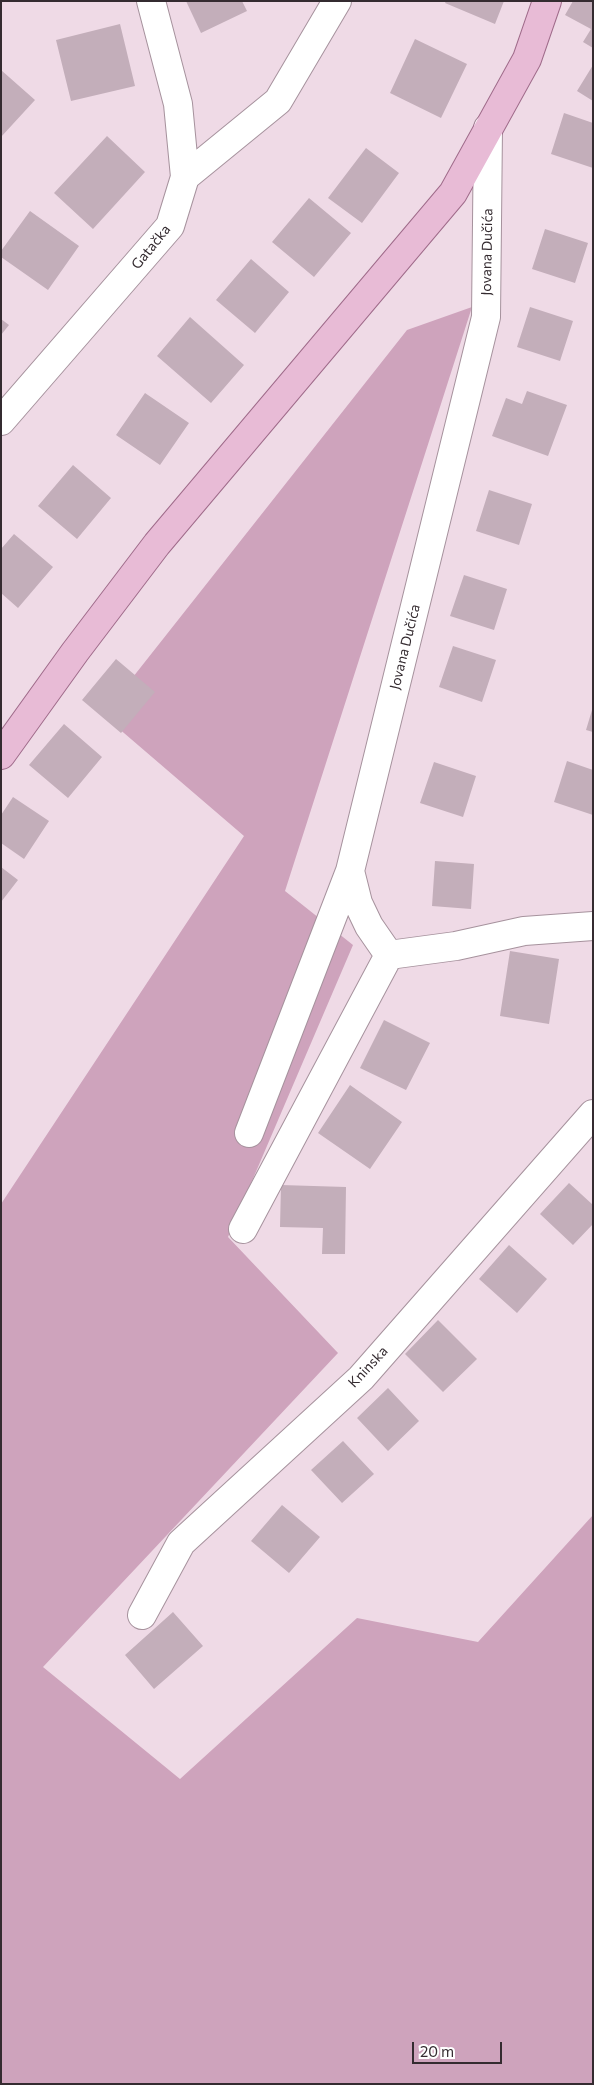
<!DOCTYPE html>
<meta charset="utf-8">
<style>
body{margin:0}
#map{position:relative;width:594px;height:2085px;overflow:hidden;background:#efdae6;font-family:Commissioner,sans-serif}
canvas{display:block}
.frame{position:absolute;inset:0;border:2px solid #342b30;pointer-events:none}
.scale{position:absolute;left:412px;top:2042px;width:90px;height:22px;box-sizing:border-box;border:2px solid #342b30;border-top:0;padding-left:6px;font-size:15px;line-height:18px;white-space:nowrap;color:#342b30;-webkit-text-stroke:4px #fff;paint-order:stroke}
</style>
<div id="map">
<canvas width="594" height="2085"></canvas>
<div class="frame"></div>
<div class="scale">20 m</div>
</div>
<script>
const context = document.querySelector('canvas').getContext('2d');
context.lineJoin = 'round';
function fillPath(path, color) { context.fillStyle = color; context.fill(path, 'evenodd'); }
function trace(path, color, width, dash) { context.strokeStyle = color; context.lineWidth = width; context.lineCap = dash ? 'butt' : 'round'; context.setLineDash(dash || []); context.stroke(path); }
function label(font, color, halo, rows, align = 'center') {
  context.font = font + ' Commissioner,sans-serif'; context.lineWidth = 4.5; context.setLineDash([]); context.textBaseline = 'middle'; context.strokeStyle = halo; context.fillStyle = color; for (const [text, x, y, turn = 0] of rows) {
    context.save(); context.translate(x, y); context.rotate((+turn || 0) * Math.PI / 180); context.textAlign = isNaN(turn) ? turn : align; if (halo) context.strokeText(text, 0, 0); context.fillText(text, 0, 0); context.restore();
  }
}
const green = new Path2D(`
 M 472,307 L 285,891 L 353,945 L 228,1237 L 338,1353 L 43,1667 L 180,1779 L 357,1618 L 478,1642 L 593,1515 L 593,2084 L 1,2084 L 1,1204 L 244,836 L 103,715 L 407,330 Z`);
const building = new Path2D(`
 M 186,1 L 242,1 L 247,11 L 201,33 Z
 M 446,1 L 504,1 L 495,24 L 445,3 Z
 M 573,1 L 593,1 L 593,48 L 583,42 L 591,29 L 565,15 Z
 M 120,24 L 135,86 L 71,101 L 56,40 Z
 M 415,39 L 467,64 L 441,118 L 390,93 Z
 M 593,65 L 593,101 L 577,91 Z
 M 1,70 L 35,100 L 1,137 Z
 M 564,113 L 593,123 L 593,168 L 551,154 Z
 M 107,136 L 145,172 L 93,229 L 54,193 Z
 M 366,148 L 399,173 L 362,223 L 328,198 Z
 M 309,198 L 351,233 L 314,277 L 272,242 Z
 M 30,211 L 79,246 L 48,290 L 1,257 L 1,251 Z
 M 545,229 L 588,243 L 575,283 L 532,269 Z
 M 251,259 L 289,292 L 255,333 L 216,300 Z
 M 530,307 L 573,321 L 560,361 L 517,347 Z
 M 190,317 L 244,365 L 211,403 L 157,356 Z
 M 1,319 L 9,325 L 1,335 Z
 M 527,391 L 567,405 L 548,456 L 492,436 L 506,398 L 522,404 Z
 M 145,393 L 189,423 L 160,465 L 116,435 Z
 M 73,465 L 111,498 L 77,539 L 38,506 Z
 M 489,490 L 532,504 L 519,545 L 476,531 Z
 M 14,534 L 53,567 L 18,608 L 1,593 L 1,549 Z
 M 464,575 L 507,589 L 494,630 L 450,616 Z
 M 453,646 L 496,660 L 482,702 L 439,687 Z
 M 116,659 L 155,692 L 121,733 L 82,700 Z
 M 592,710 L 593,710 L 593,732 L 586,730 Z
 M 64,724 L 102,757 L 68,798 L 29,765 Z
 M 567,761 L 593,770 L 593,815 L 554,802 Z
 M 434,762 L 476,776 L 463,817 L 420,803 Z
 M 13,797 L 49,821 L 24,859 L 1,843 L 1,815 Z
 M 435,861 L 474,864 L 471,909 L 432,906 Z
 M 1,867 L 18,880 L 1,902 Z
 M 510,951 L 559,959 L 549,1024 L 500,1016 Z
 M 384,1020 L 430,1043 L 406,1090 L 360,1068 Z
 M 350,1085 L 402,1122 L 370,1169 L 318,1133 Z
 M 569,1183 L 593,1205 L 593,1224 L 573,1245 L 540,1214 Z
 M 281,1185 L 346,1187 L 345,1254 L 322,1254 L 323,1228 L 280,1227 Z
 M 509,1245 L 547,1279 L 517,1313 L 479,1279 Z
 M 438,1320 L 477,1359 L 443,1392 L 405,1354 Z
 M 388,1388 L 419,1421 L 388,1451 L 357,1418 Z
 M 343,1441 L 374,1474 L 342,1503 L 311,1470 Z
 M 282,1505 L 320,1537 L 289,1573 L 251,1541 Z
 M 173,1612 L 203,1646 L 154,1689 L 125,1655 Z`);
const minor = new Path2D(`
 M 185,177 L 278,101 L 337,1
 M 1,421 L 170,226 L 185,177 L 178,104 L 151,1
 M 389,955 L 369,926 L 358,903 L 350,871 L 486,317 L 488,128
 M 389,955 L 456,946 L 524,931 L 593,926
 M 249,1133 L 350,871
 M 243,1229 L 389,955
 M 142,1615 L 181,1543 L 361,1378 L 593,1114`);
const major = new Path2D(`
 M 1,755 L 75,652 L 157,544 L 453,193 L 527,59 L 547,1`);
const streetNames = [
 ["Gatačka",151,247,-51],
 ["Jovana Dučića",487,252,-89],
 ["Jovana Dučića",405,647,-76],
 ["Kninska",368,1367,-47]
];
fillPath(green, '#cea3bc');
fillPath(building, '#c3aeba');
trace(minor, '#a6929d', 30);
trace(major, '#9f6b8a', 30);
trace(minor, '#fff', 28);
trace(major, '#e8bbd6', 28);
label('14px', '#342b30', '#fff', streetNames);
</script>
